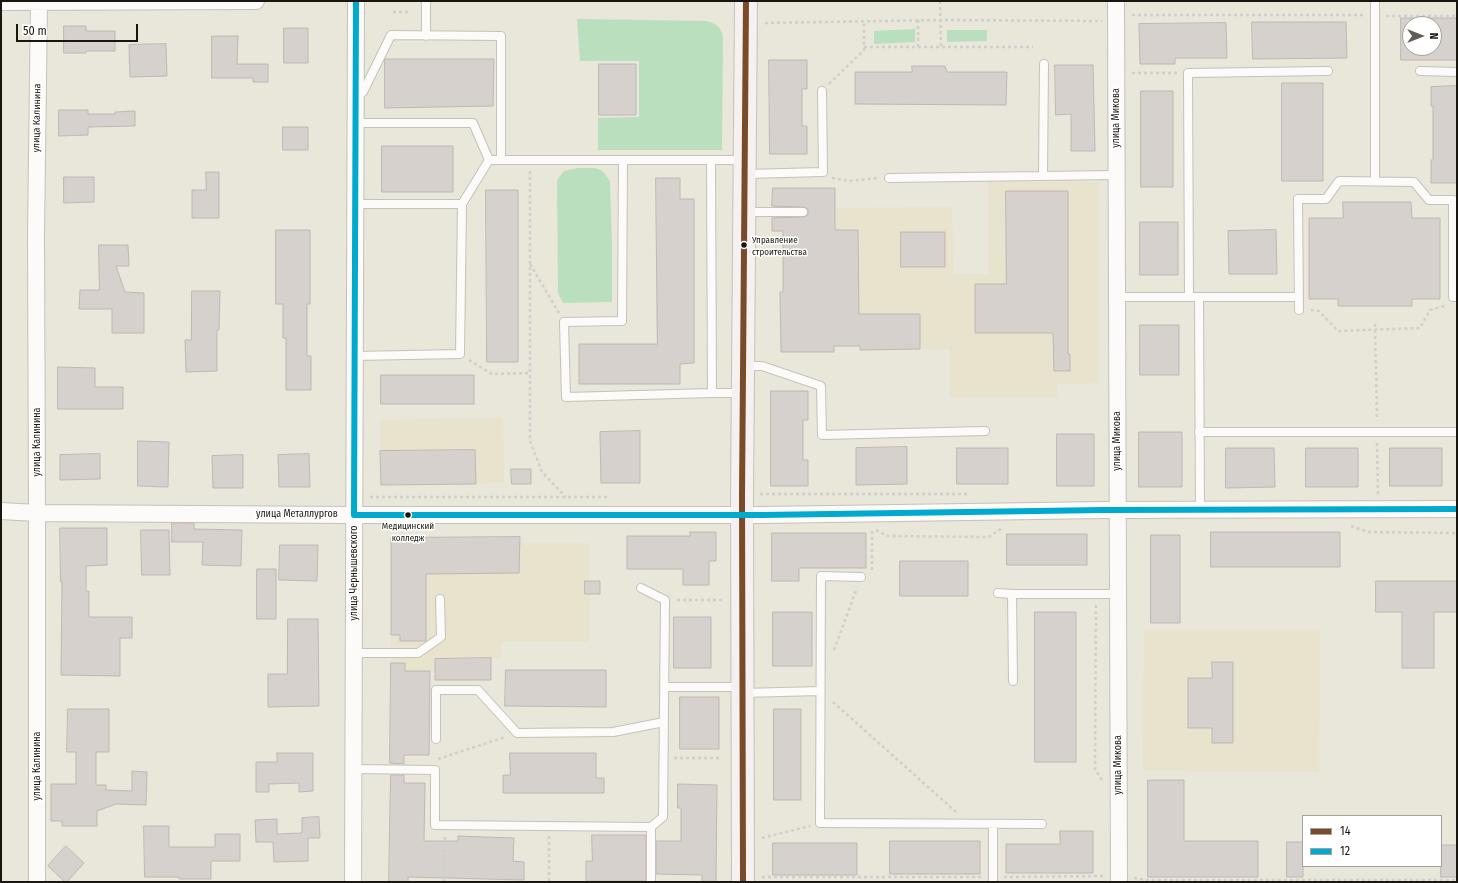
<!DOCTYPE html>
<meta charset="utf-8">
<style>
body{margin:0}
#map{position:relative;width:1458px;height:883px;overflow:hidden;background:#e9e6da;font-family:"Fira Sans Condensed",sans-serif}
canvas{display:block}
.frame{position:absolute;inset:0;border:2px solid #18160e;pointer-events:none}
.legend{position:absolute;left:1302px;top:815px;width:140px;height:52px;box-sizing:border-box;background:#fff;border:1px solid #a3a29f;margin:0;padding:5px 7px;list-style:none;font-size:12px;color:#18160e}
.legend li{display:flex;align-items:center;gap:8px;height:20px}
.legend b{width:20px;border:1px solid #a3a29f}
.north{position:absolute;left:1402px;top:16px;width:40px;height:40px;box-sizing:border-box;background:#fff;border:1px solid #a3a29f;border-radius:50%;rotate:90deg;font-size:11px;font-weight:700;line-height:16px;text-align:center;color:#18160e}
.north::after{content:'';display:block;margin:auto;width:14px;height:18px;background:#615f55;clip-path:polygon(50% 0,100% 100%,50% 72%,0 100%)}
.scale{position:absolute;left:16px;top:24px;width:122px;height:18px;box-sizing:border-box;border:2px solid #18160e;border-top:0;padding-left:5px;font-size:12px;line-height:14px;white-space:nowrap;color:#18160e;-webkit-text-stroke:3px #fff;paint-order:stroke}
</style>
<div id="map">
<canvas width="1458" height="883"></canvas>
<div class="frame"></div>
<ul class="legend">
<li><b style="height:5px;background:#7a4b2a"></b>14</li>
<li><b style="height:5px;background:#00a9ce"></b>12</li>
</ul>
<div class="north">N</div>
<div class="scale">50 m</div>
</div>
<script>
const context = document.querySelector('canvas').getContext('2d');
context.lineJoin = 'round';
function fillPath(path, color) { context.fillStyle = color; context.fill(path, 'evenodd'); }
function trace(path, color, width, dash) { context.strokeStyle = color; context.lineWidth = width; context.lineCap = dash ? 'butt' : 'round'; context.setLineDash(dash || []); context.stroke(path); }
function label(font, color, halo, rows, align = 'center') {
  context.font = font + ' "Fira Sans Condensed",sans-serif'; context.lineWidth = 3; context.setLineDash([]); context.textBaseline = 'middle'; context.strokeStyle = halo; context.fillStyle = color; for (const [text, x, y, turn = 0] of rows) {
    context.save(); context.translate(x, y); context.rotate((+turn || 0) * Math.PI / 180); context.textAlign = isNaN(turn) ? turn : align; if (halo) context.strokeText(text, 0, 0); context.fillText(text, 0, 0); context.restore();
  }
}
const built = new Path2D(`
 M 988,182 L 1099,182 L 1099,383 L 1057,384 L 1057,397 L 950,397 L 950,349 L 860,350 L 860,346 L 834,346 L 834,352 L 781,352 L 780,292 L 783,292 L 783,231 L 772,231 L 772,217 L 779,216 L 779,208 L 772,207 L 773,188 L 835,188 L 835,208 L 952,207 L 953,274 L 988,274 Z
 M 503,418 L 504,483 L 381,485 L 380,420 Z
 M 519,537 L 520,543 L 589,543 L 589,581 L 585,581 L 585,594 L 590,594 L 590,642 L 501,642 L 501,658 L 435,659 L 435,671 L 405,671 L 391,663 L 391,538 Z
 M 1144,629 L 1320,630 L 1319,772 L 1143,771 Z`);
const green = new Path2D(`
 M 577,19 L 706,21 C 716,23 722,28 723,38 L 722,150 L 598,150 L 598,118 L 639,117 L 639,61 L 580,61 Z
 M 915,29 L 915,42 L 874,44 L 874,31 Z
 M 947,30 L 987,30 L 987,41 L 947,42 Z
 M 578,168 L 595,168 L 601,170 L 604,173 L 610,181 L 612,242 L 612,302 L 563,303 L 558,293 L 557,180 L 564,171 Z`);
const building = new Path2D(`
 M 1401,18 L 1457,18 L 1457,60 L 1401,60 ZM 1410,24 L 1434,24 L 1434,48 L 1410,48 Z
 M 1252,22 L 1346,22 L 1347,58 L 1253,59 Z
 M 1226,23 L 1227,58 L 1175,58 L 1175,64 L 1140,64 L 1139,24 Z
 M 64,26 L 86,26 L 86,31 L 115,31 L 115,51 L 86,51 L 86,53 L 64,53 Z
 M 284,28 L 308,28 L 308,63 L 284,63 Z
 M 212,36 L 238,36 L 237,64 L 268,64 L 268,82 L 253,82 L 253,78 L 212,78 Z
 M 166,44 L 167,76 L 130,77 L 129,45 Z
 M 385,59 L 494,59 L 493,106 L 385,108 Z
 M 769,60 L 807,60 L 807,89 L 802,89 L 802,126 L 807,126 L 807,154 L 770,154 Z
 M 599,64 L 636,64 L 636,115 L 599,115 Z
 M 1055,65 L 1093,65 L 1095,151 L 1071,151 L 1071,114 L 1056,115 Z
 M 912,66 L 945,66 L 947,72 L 1007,72 L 1006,105 L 855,104 L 855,72 L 912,72 Z
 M 1282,83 L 1323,83 L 1323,181 L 1282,181 Z
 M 1457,86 L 1457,183 L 1431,183 L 1431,160 L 1433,160 L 1433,106 L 1431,106 L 1431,87 Z
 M 1141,91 L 1173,91 L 1173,187 L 1141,187 Z
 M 59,110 L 88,110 L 88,114 L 115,114 L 115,112 L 135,111 L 135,126 L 88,127 L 88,135 L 59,136 Z
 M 283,127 L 308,127 L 308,150 L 283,150 Z
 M 382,146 L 453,146 L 453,192 L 382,192 Z
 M 206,172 L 219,172 L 219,218 L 192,218 L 192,190 L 206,190 Z
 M 64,177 L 94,177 L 94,202 L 64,203 Z
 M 656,178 L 680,178 L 680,199 L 694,199 L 694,363 L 680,364 L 680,384 L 579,384 L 579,344 L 657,344 Z
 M 773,188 L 835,188 L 835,230 L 858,230 L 859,314 L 920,314 L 920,349 L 860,350 L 860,346 L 834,346 L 834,352 L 781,352 L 780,292 L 783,292 L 783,231 L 772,231 L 772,218 L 803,217 L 808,215 L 808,209 L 803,207 L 772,206 Z
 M 486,190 L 518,190 L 518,362 L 487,362 Z
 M 1006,191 L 1068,191 L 1068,354 L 1070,354 L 1070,371 L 1054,371 L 1053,333 L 975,333 L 975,284 L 1006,284 Z
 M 1343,202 L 1411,202 L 1412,218 L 1440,218 L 1440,299 L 1412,299 L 1412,306 L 1338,306 L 1338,299 L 1309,299 L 1309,218 L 1343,218 Z
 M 1140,222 L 1178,222 L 1178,275 L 1140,275 Z
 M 276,230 L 310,230 L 310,304 L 307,304 L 307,356 L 311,356 L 311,390 L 286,390 L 286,338 L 283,338 L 283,304 L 276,304 Z
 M 1276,230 L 1277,274 L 1229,274 L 1228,231 Z
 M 901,232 L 945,232 L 945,267 L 901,267 Z
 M 99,245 L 128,245 L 129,266 L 116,266 L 125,292 L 144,293 L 144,333 L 112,333 L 112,309 L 79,309 L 80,290 L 99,290 Z
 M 192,291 L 220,291 L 219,330 L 217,330 L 217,371 L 186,372 L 185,340 L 191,340 Z
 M 1140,325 L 1179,325 L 1179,375 L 1140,375 Z
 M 58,367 L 95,368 L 95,387 L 123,387 L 123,409 L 58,409 Z
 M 381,375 L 474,375 L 474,404 L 381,404 Z
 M 771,391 L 808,391 L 808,420 L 803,420 L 803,460 L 808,460 L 808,486 L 771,486 Z
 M 640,431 L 640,483 L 601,483 L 600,432 Z
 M 1139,432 L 1182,432 L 1182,487 L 1139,487 Z
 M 1057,434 L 1094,434 L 1094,486 L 1057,486 Z
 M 138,441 L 169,442 L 168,487 L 138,486 Z
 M 907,447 L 907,484 L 856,485 L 856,448 Z
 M 957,448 L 1008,448 L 1008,484 L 957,484 Z
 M 1226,448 L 1274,448 L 1275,487 L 1226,488 Z
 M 1306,448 L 1358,448 L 1358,487 L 1306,487 Z
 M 1390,448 L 1442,448 L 1442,486 L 1390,486 Z
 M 475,450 L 476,484 L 381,485 L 380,451 Z
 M 100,454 L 100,479 L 60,480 L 60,455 Z
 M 309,454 L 310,487 L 279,487 L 278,455 Z
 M 243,455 L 243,488 L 213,488 L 212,456 Z
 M 511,469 L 531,469 L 531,484 L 512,484 Z
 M 172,523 L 194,523 L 194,529 L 242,530 L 241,566 L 202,565 L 203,542 L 172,542 Z
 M 60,528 L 107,528 L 107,565 L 86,566 L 86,591 L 89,591 L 89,617 L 132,617 L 132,638 L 120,638 L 120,676 L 61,675 L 62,582 L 61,582 Z
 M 141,530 L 169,530 L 170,575 L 142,575 Z
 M 690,532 L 716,532 L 716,561 L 709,561 L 709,585 L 683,585 L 683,569 L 627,569 L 627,536 L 690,536 Z
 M 1211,532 L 1340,532 L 1340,567 L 1211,567 Z
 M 772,533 L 866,533 L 866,568 L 799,568 L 799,581 L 772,581 Z
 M 1007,534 L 1087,534 L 1087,565 L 1007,565 Z
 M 1151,535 L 1180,535 L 1180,623 L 1151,623 Z
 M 520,537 L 519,573 L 426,574 L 426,641 L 400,641 L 400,635 L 391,635 L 391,538 Z
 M 280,545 L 318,545 L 317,581 L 279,580 Z
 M 900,561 L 968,561 L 968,596 L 900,596 Z
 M 257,569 L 276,569 L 276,619 L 257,619 Z
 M 585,581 L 600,581 L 600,594 L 585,594 Z
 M 1376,581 L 1457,581 L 1457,612 L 1434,612 L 1434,668 L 1402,668 L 1402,612 L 1376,612 Z
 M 773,612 L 812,612 L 812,666 L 773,666 Z
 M 1035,612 L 1076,612 L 1076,762 L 1035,762 Z
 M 674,617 L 711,617 L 711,668 L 674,668 Z
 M 288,619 L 318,619 L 319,706 L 268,707 L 268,674 L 287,674 Z
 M 491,658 L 491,680 L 435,680 L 435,659 Z
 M 1212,662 L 1233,662 L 1233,743 L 1212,743 L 1212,728 L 1188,728 L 1188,678 L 1212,678 Z
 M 391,663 L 405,663 L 405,671 L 430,671 L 429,755 L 404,755 L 404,764 L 390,763 Z
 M 506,670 L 606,670 L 606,707 L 505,706 Z
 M 680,697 L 719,697 L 719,749 L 680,749 Z
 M 68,709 L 109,709 L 109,752 L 96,752 L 96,785 L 106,785 L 106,790 L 132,791 L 132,771 L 147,772 L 146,805 L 116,804 L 97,811 L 97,826 L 62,826 L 62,821 L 51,821 L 51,784 L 76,784 L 76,752 L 67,752 Z
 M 774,709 L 801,709 L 801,800 L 774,800 Z
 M 277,753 L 313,753 L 313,791 L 299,792 L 299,783 L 269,784 L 269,792 L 256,792 L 256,762 L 277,762 Z
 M 510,753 L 596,753 L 596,778 L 604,778 L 604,793 L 503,793 L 503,775 L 510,775 Z
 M 391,775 L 404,775 L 404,783 L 425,783 L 424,841 L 458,841 L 458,836 L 514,838 L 513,861 L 524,862 L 524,880 L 408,877 L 408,882 L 389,882 Z
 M 1148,780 L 1184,780 L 1184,841 L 1258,841 L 1258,877 L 1148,877 Z
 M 678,784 L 717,785 L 716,882 L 702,882 L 702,875 L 656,874 L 656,841 L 681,841 L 681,808 L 678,808 Z
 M 319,817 L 320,838 L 308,838 L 308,861 L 274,862 L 273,842 L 256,842 L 255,820 L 277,819 L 277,834 L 302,833 L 302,818 Z
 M 144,826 L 169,826 L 169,847 L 215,847 L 215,834 L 240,834 L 240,861 L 211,861 L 211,879 L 179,879 L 179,877 L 145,877 Z
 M 1060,831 L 1093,831 L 1093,873 L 1006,873 L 1006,844 L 1060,844 Z
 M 592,835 L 646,835 L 646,881 L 586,881 L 586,861 L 592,861 Z
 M 890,841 L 980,841 L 980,874 L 890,874 Z
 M 1287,842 L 1303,842 L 1303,877 L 1287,877 Z
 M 773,843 L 857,843 L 857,875 L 773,875 Z
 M 1441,845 L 1457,845 L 1457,877 L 1441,877 Z
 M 66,846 L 84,863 L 67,882 L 65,882 L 48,866 Z`);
const path = new Path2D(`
 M 940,1 L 941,47
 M 393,12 L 410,12
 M 1132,15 L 1365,15
 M 1386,16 L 1457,16
 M 918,20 L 918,47
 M 765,23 L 941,20 L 1102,21
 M 864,47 L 1033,47
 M 1132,73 L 1177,73
 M 829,84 L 864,50 L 864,21
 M 530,171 L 530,441 L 542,472 L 566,497
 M 832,178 L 849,181 L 879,178
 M 530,264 L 559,313
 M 1311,310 L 1319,311 L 1338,331 L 1420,328 L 1430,310 L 1444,306 L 1445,304
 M 1375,324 L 1377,420
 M 469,360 L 492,374 L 530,373
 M 1377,443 L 1378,494
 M 760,494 L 969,494
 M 370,497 L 609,497
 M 1351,526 L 1368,532 L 1457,533
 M 876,530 L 888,536 L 989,537 L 1002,528
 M 872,570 L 872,529
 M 677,600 L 723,600
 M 1096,605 L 1095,769 L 1102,780
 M 834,650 L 857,588
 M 833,702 L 956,812
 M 674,758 L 722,758
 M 438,759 L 505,737
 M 549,836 L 549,882
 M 762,838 L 810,826
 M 762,877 L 981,877
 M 1004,877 L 1103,876
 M 1134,878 L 1147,880 L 1457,880
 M 444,882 L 445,836`);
const lane = new Path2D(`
 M 1375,1 L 1375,181
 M 426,36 L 426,1
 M 1420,71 L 1457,72
 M 355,92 L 363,92 L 391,35 L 501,36 L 501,160
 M 355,123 L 473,123 L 489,160
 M 489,160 L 744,160
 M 623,160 L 622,321 L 564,322 L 566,397 L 712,393
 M 711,160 L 712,393 L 742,393
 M 745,174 L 823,172 L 822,91
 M 1043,175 L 1044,64
 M 889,178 L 1116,175
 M 462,204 L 489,160
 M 746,212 L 803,212
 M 1117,297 L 1298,297
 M 1189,297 L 1188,73 L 1328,71
 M 1199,297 L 1200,510
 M 1299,310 L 1298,199 L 1326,199 L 1339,181 L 1414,182 L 1429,200 L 1453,200 L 1453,297 L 1457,297
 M 354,356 L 460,354 L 462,204 L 355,204
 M 744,366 L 762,366 L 821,386 L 822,435 L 985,431
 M 1199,432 L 1457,432
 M 861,577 L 821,576 L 820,823 L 1042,824
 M 641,588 L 665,600 L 663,817 L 651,827 L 651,882
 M 998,593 L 1012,594 L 1118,594
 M 1012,594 L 1013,681
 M 353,653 L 418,653 L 441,637 L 440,599
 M 664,687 L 741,687
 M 743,693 L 820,691
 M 436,739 L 436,690 L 478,690 L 517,733 L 613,732 L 664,722
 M 353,769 L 435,770 L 435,825 L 651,827
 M 993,882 L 993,824`);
const street = new Path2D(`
 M 1116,1 L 1119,882
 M 1,2 L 256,1
 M 1,511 L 37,513 L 354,515 L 762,515 L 1104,510 L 1457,509
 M 37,882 L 37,513 L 36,234 L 39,2
 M 353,882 L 356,1`);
const secondary = new Path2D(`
 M 743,882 L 742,496 L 746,1`);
const bus1 = new Path2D(`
 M 743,882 L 742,496 L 746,1`);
const bus2 = new Path2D(`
 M 356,1 L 354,515 L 762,515 L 1104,510 L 1457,509`);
const markers = [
 [744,245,3.5,"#18160e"],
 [408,515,3.5,"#18160e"]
];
const busNames = [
 ["Управление",752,240],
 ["строительства",752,252],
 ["Медицинский",408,526,"center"],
 ["колледж",408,538,"center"]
];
const streetNames = [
 ["улица Калинина",37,118,-89],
 ["улица Микова",1116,118,-90],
 ["улица Микова",1117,441,-90],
 ["улица Калинина",37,442,-90],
 ["улица Металлургов",297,514],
 ["улица Чернышевского",354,573,-90],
 ["улица Микова",1118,765,-90],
 ["улица Калинина",37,766,-90]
];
fillPath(built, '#e8e3cd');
fillPath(green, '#badfbe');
fillPath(building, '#d7d1cd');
trace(building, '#beb8b4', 1);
trace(lane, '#c4c2b9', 10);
trace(street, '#c4c2b9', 18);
trace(secondary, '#c4c2b9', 24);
trace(path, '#d0cfcc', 2.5, [3, 3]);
trace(lane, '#fcfbf9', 8);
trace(street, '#fcfbf9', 16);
trace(secondary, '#f6f0f0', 22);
trace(bus1, '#7a4b2a', 6);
trace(bus2, '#00a9ce', 6);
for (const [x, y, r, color] of markers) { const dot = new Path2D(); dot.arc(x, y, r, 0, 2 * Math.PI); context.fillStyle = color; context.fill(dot); trace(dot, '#fff', 1.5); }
label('9px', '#18160e', '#fff', busNames, 'left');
label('10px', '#18160e', '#fff', streetNames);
</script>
